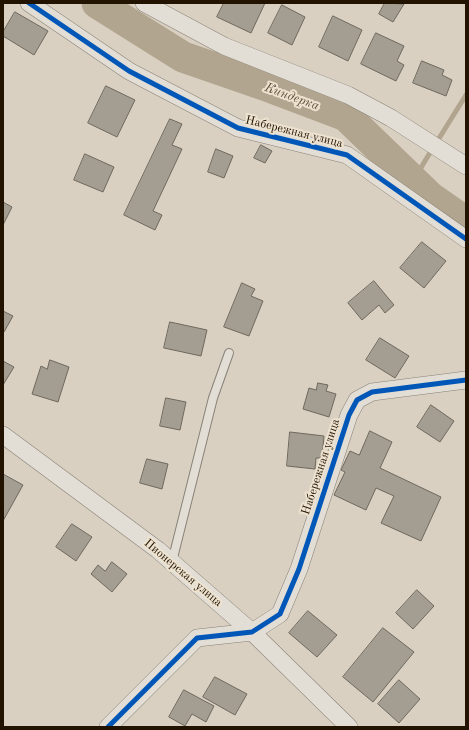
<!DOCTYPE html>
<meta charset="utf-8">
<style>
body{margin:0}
#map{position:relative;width:469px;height:730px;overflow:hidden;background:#d9d0c1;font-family:"Old Standard TT",serif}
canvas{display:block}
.frame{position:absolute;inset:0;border:4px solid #221300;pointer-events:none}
</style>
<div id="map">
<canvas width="469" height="730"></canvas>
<div class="frame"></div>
</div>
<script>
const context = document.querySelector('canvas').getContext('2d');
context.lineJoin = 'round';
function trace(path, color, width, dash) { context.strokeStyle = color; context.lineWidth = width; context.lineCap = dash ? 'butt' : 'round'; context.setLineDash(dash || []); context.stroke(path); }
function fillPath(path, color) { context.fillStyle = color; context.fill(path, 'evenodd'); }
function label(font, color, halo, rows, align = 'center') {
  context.font = font + ' "Old Standard TT",serif'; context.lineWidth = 4; context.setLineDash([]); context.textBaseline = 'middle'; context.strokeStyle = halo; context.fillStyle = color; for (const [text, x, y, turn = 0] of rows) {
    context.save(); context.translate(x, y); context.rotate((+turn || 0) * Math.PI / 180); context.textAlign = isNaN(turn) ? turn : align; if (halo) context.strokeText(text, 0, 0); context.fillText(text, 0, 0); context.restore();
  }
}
const stream = new Path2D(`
 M 438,140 L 466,95
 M 413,181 L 431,151`);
const river = new Path2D(`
 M 97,3 L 183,57 L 264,85 L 346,116 L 430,197 L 466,222`);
const building = new Path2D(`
 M 224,3 L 265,3 L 251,33 L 217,17 Z
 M 385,3 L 404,4 L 393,22 L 379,14 Z
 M 282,5 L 305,17 L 292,45 L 268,33 Z
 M 15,12 L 48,31 L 34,55 L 3,36 L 3,32 Z
 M 333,16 L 362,30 L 348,61 L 319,47 Z
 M 376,33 L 404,46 L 397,61 L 404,65 L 396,81 L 361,64 Z
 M 422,61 L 444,70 L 442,75 L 452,80 L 446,96 L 413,83 Z
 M 106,86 L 135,100 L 117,137 L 88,123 Z
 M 170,119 L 182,124 L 172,145 L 182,149 L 153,211 L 162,215 L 155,230 L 124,215 Z
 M 261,145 L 272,151 L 265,163 L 254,158 Z
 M 216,149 L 233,156 L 224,178 L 208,172 Z
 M 85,154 L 114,167 L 103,192 L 74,180 Z
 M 3,202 L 12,207 L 3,225 Z
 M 422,242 L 446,261 L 424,288 L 400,268 Z
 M 374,281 L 394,305 L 385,313 L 379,305 L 362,320 L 348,303 Z
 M 242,283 L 255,289 L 251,296 L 263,301 L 249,336 L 224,327 Z
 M 3,311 L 13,316 L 4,332 L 3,331 Z
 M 170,322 L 207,330 L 201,356 L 164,348 Z
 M 380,338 L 409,356 L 395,378 L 366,360 Z
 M 50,360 L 69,367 L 58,402 L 32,394 L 41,366 L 47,369 Z
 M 3,361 L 14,367 L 3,385 Z
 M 318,383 L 328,385 L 326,391 L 336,394 L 329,417 L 303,409 L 309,388 L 316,390 Z
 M 166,398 L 186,402 L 180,430 L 160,426 Z
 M 431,405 L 454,421 L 440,442 L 417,427 Z
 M 370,431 L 392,442 L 380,468 L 441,497 L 421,541 L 381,523 L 394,496 L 376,488 L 366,510 L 334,495 L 345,472 L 341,470 L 350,451 L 359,455 Z
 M 290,432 L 324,436 L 322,458 L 316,458 L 315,469 L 287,466 Z
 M 147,459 L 168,464 L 162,489 L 140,483 Z
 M 3,474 L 23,485 L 3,521 Z
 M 72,524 L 92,537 L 76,561 L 56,547 Z
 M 112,562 L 127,574 L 112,592 L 91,574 L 98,565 L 105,571 Z
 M 417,590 L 434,606 L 413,629 L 396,613 Z
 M 308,611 L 337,635 L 317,657 L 289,633 Z
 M 383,628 L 414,652 L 373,702 L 343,677 Z
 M 215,677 L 247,694 L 235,715 L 203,697 Z
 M 399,680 L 420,699 L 399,723 L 378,704 Z
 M 184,690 L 214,706 L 206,722 L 192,714 L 185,726 L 169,717 Z`);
const lane = new Path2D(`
 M 172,562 L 213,398 L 229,353`);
const street = new Path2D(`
 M 29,3 L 129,71 L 238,128 L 347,155 L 466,239
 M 144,3 L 224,46 L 348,95 L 391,118 L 466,166
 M 3,435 L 158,550 L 252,632 L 349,727
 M 108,727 L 197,638 L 252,632 L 280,614 L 299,569 L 349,415 L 357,400 L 372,392 L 466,380`);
const cycleway = new Path2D(`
 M 29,3 L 129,71 L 238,128 L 347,155 L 466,239
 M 108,727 L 197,638 L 252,632 L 280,614 L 299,569 L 349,415 L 357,400 L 372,392 L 466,380`);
const streetNames = [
 ["Набережная улица",294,132,14],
 ["Набережная улица",321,467,-72],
 ["Пионерская улица",183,573,40]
];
const waterNames = [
 ["Киндерка",292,97,20]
];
trace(stream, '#b2a58f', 5);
trace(river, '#b2a58f', 31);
fillPath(building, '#a49d92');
trace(building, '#6e685d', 1);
trace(lane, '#888177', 10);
trace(street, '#888177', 18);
trace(lane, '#e2ded5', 8);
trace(street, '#e2ded5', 17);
trace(cycleway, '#0057b8', 5);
label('12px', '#221300', '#ede3d0', streetNames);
label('italic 13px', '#5b4c36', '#ede3d0', waterNames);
</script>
